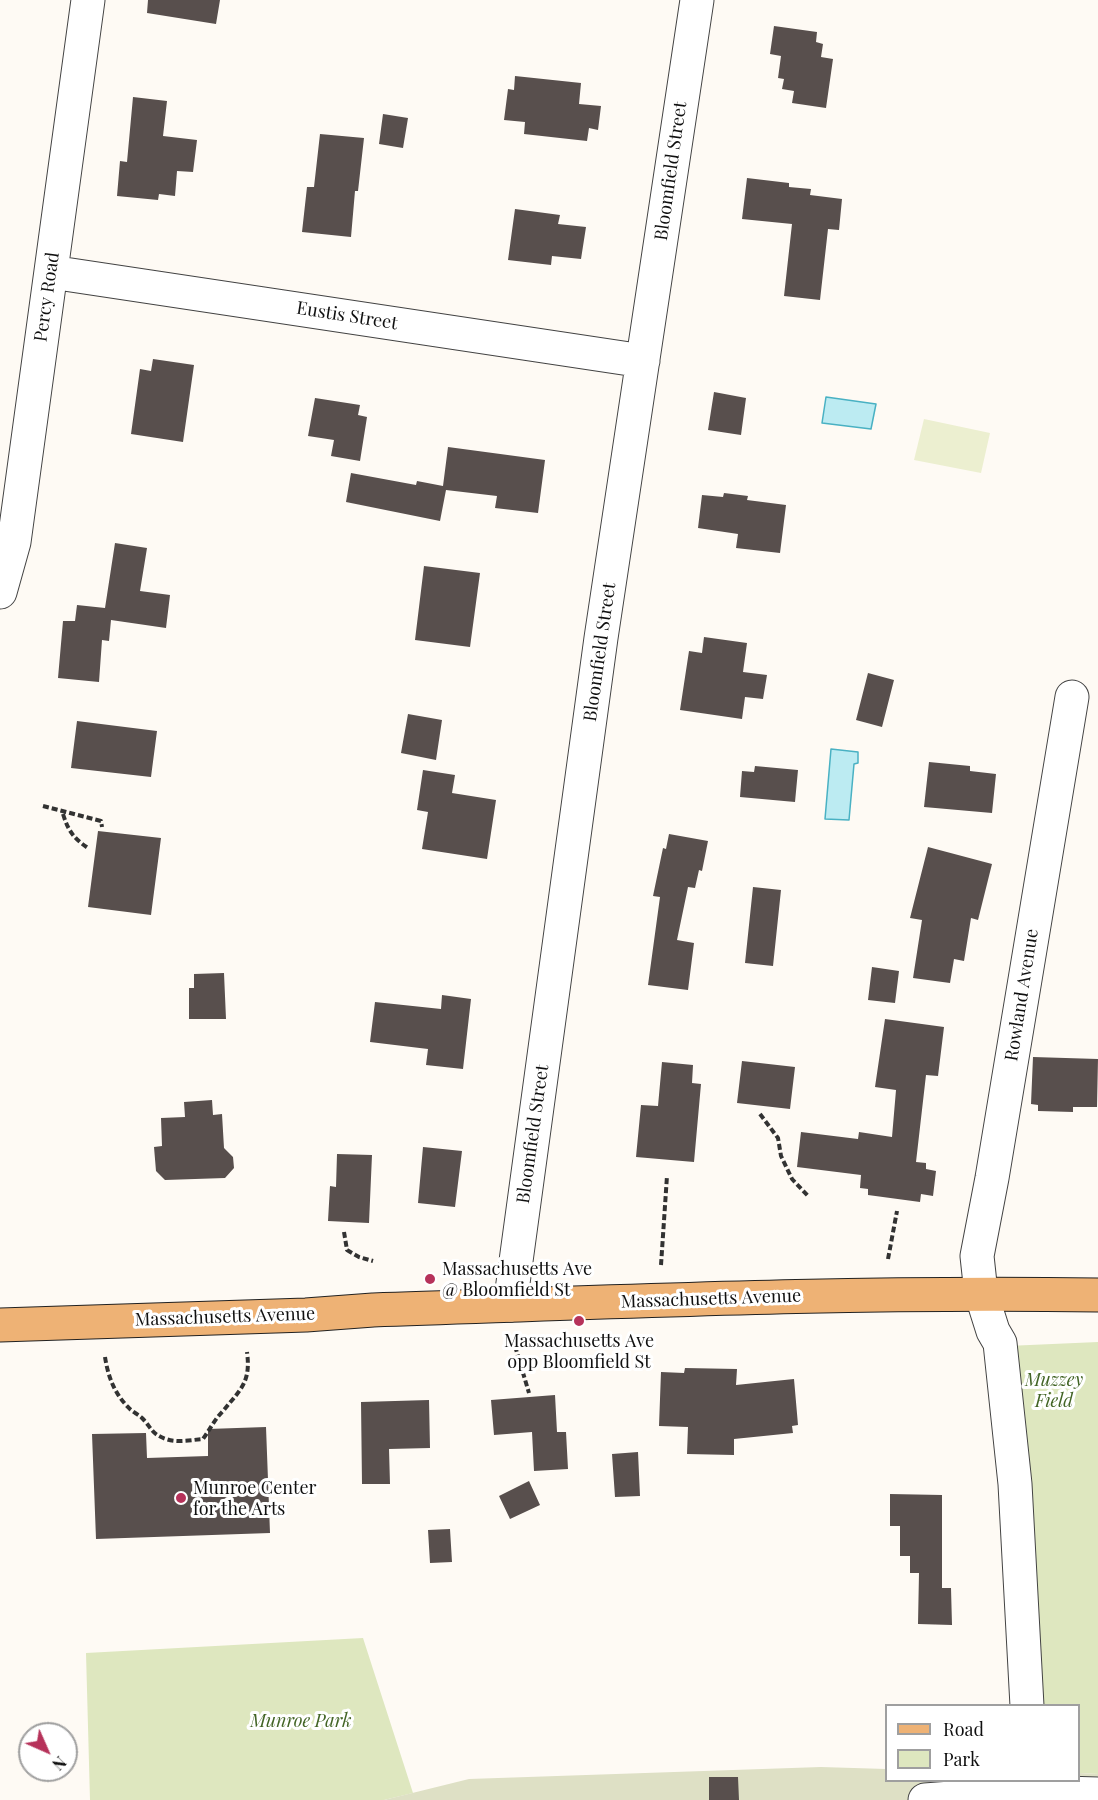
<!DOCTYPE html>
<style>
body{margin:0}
#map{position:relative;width:1098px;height:1800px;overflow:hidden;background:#fefaf4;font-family:"Playfair Display",serif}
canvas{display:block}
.legend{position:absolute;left:885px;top:1704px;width:195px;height:78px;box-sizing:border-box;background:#fff;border:2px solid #9f9f9f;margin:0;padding:8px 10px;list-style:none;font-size:18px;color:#101010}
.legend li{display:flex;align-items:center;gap:12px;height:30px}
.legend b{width:30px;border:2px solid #9f9f9f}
.north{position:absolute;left:18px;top:1722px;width:60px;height:60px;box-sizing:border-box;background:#fff;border:2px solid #9f9f9f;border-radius:50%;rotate:135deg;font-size:16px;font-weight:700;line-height:24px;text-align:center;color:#101010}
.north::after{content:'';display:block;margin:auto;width:21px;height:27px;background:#b6325a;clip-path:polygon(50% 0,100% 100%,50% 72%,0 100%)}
</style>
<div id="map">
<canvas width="1098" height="1800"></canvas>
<ul class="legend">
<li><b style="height:8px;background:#eeb275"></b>Road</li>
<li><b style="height:16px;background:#dee7bf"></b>Park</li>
</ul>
<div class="north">N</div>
</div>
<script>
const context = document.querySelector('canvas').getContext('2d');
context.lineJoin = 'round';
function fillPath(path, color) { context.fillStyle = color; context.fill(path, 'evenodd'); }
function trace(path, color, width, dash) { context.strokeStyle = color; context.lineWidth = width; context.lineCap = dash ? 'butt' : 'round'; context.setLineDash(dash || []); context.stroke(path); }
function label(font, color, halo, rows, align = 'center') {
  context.font = font + ' "Playfair Display",serif'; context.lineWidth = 6; context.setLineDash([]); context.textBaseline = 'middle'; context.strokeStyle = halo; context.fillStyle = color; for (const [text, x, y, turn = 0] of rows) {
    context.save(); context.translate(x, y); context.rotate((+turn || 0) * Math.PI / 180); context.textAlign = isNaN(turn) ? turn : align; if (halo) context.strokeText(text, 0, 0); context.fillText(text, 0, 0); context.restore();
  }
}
const green = new Path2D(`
 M 1098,1342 L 1098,1774 L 1079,1773 L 1078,1706 L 1033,1705 L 1007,1346 Z
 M 363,1638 L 413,1793 L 384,1800 L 90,1800 L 86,1653 Z`);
const cemetery = new Path2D(`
 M 821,1767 L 886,1769 L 886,1780 L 1078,1780 L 1079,1773 L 1098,1774 L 1098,1800 L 384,1800 L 469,1779 Z`);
const pitch = new Path2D(`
 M 924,419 L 990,433 L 981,473 L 914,460 Z`);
const water = new Path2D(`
 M 826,397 L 876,404 L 871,429 L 822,423 Z
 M 831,749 L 858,752 L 858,763 L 854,764 L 849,820 L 825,819 Z`);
const building = new Path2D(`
 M 148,0 L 220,0 L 216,24 L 147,13 Z
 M 774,26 L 817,32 L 816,42 L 823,44 L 821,57 L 833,59 L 826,108 L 792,103 L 794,91 L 782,89 L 784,79 L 778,78 L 781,56 L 770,54 Z
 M 515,76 L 581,83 L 579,104 L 601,106 L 598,130 L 589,128 L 587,141 L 524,134 L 525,122 L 504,120 L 508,89 L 514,90 Z
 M 133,97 L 167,101 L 163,136 L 197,140 L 193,172 L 177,171 L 175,196 L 159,194 L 158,200 L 117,196 L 120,161 L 127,162 Z
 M 383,114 L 408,118 L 403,148 L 379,144 Z
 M 320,134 L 364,138 L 358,191 L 355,191 L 351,237 L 302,232 L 307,187 L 314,187 Z
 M 747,178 L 789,183 L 789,187 L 811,189 L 810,195 L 842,199 L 839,230 L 828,229 L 820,300 L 784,296 L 792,224 L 742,219 Z
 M 515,209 L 560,215 L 558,224 L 586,227 L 581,259 L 552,256 L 551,265 L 508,260 Z
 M 153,359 L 194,365 L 183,442 L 131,434 L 140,369 L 151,371 Z
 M 714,392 L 746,398 L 741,435 L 708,430 Z
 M 315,398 L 360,405 L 358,415 L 367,417 L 360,461 L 331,456 L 334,440 L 308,436 Z
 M 448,447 L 545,460 L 538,513 L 495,508 L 497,496 L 446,490 L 440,521 L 346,502 L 351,473 L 416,485 L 417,481 L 443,486 Z
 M 724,493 L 748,496 L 747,500 L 786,505 L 780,553 L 736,548 L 738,534 L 698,528 L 702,495 L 723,497 Z
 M 115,543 L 147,548 L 140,591 L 170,595 L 166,628 L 111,620 L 109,641 L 102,640 L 99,682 L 58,678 L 63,621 L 75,621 L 77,605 L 105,608 Z
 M 424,566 L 480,573 L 470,647 L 415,640 Z
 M 704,637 L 747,643 L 743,672 L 767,675 L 763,699 L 745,697 L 742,719 L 680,710 L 689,651 L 702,653 Z
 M 868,673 L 894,680 L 882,727 L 856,720 Z
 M 408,714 L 442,720 L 436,760 L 401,753 Z
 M 77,721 L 157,731 L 151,777 L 71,768 Z
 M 929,762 L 970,766 L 970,771 L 996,774 L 992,813 L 924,807 Z
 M 755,766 L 798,770 L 795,802 L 740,797 L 742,771 L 754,772 Z
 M 423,770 L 455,775 L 452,793 L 496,800 L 487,859 L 422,849 L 428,812 L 417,810 Z
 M 98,831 L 161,838 L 151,915 L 88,907 Z
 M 669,834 L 708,841 L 702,871 L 699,870 L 695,888 L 688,887 L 677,940 L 694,943 L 688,990 L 648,985 L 660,897 L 653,896 L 663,848 L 666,849 Z
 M 928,847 L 992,864 L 978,920 L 971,918 L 964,961 L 954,959 L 950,983 L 913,978 L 922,920 L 910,918 Z
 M 753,887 L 781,890 L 773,966 L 745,963 Z
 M 872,967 L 899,971 L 895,1003 L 868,1000 Z
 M 224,973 L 226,1019 L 189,1019 L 189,988 L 194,988 L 194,974 Z
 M 442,995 L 471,999 L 463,1069 L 426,1065 L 428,1049 L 370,1042 L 375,1002 L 441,1009 Z
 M 885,1019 L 944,1027 L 938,1076 L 926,1075 L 916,1162 L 926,1163 L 926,1169 L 936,1171 L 933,1196 L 921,1194 L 920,1202 L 868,1195 L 868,1189 L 860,1188 L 861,1175 L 797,1167 L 801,1132 L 858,1139 L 859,1132 L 892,1137 L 896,1090 L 875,1087 Z
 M 1033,1057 L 1098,1059 L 1097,1107 L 1073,1107 L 1073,1112 L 1038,1111 L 1038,1105 L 1031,1104 Z
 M 742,1061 L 795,1067 L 790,1109 L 737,1103 Z
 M 662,1062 L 693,1065 L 692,1083 L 701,1084 L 694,1162 L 636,1157 L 641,1105 L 658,1106 Z
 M 212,1100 L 213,1115 L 222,1114 L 224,1148 L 233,1157 L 234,1168 L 225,1178 L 165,1180 L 156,1171 L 154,1147 L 162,1146 L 161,1118 L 185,1117 L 184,1102 Z
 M 423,1147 L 462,1151 L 455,1207 L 418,1203 Z
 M 337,1154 L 372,1155 L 369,1223 L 328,1221 L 330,1186 L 336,1187 Z
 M 685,1368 L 737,1369 L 736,1385 L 794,1379 L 798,1425 L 792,1426 L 793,1433 L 734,1439 L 734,1455 L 687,1454 L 688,1427 L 659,1426 L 661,1372 L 684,1373 Z
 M 555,1395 L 557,1432 L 566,1432 L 568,1469 L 534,1471 L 532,1432 L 494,1435 L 491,1400 Z
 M 429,1400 L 430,1448 L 389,1449 L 390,1484 L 362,1484 L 361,1402 Z
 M 266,1427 L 270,1533 L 96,1539 L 92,1434 L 146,1433 L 147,1458 L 208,1456 L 208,1429 Z
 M 638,1452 L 640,1496 L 615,1497 L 612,1454 Z
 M 529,1481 L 540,1505 L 510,1519 L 499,1496 Z
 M 890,1494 L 942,1495 L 942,1588 L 951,1588 L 952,1625 L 918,1624 L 919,1573 L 910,1573 L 910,1556 L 900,1556 L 900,1526 L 890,1526 Z
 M 450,1529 L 452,1562 L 430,1563 L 428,1530 Z
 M 709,1777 L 738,1777 L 739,1800 L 709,1800 Z`);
const path = new Path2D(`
 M 43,806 L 101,821 L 102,827
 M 63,814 C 68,830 73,838 88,848
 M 760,1114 L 778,1138 L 781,1156 L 792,1179 L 808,1196
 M 344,1232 L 347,1250 L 359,1257 L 373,1261
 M 888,1259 L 897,1211
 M 661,1265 L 667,1176
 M 515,1346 L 529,1393
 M 105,1357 C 108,1376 114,1393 128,1407 C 132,1412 138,1414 142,1418 C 152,1428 151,1434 166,1439 C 177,1443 191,1440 203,1439 C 210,1429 215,1419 223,1411 C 241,1389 251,1382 247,1352`);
const minor = new Path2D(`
 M 51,272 L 643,361
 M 0,592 L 14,542 L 88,0
 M 510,1305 L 601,638 L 697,0
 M 1027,1706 L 1015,1484 L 1000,1343 L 993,1331 L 981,1293 L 977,1256 L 992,1178 L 1072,697
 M 925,1800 L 1031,1792 L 1098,1794`);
const major = new Path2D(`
 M 0,1325 L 306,1315 L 373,1310 C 615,1302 856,1291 1098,1295`);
const markers = [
 [430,1279,6,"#b6325a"],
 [579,1321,6,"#b6325a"],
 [181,1498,6,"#b6325a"]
];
const streetNames = [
 ["Bloomfield Street",671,171,-82],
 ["Percy Road",47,297,-82],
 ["Eustis Street",347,316,9],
 ["Bloomfield Street",600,652,-82],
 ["Rowland Avenue",1022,995,-81],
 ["Bloomfield Street",533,1134,-82],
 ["Massachusetts Avenue",711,1299,-2],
 ["Massachusetts Avenue",225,1317,-2]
];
const poiNames = [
 ["Massachusetts Ave",442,1269],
 ["@ Bloomfield St",442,1290],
 ["Massachusetts Ave",579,1341,"center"],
 ["opp Bloomfield St",579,1362,"center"],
 ["Munroe Center",193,1488],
 ["for the Arts",193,1509]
];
const parkNames = [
 ["Muzzey",1054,1380],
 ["Field",1054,1401],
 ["Munroe Park",301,1721]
];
fillPath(green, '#dee7bf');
fillPath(cemetery, '#dee0c5');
fillPath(pitch, '#ecefd0');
fillPath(water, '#bcebf2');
trace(water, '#49b1c3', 1.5);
fillPath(building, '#584f4d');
trace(minor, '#434343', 35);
trace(major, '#212121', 35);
trace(path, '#323232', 4, [6, 3]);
trace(minor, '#fff', 33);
trace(major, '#eeb275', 33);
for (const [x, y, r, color] of markers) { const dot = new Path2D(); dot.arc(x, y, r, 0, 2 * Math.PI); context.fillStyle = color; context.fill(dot); trace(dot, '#fff', 2); }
label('18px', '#101010', '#fff', streetNames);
label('18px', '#101010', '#fff', poiNames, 'left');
label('italic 18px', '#426425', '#fff', parkNames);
</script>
